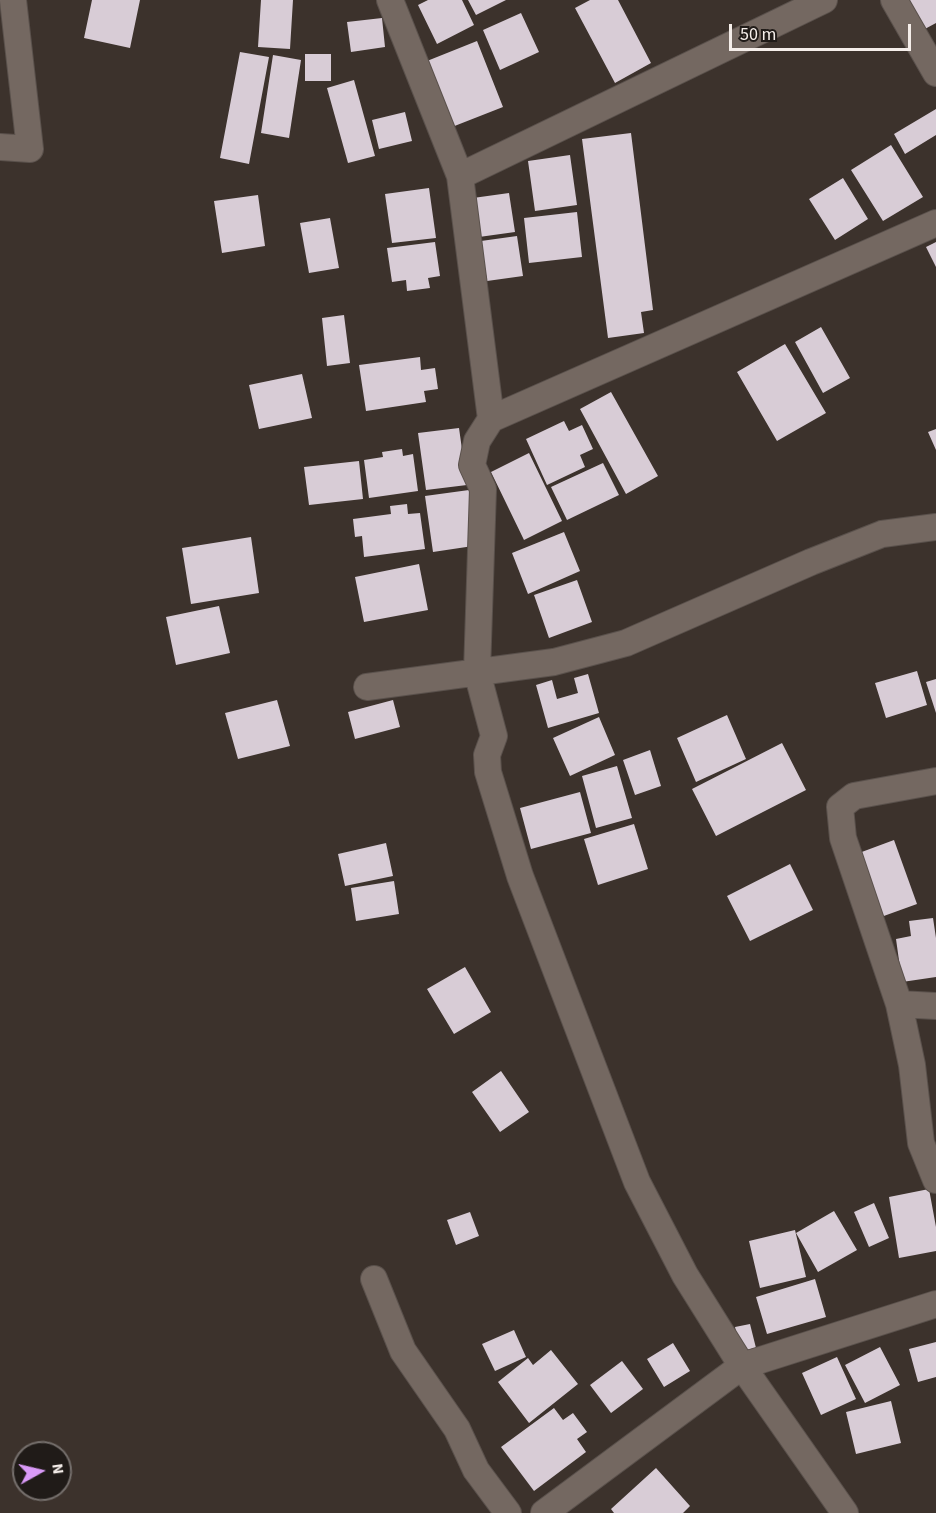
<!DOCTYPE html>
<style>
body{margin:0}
#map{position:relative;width:936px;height:1513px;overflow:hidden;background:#3c322c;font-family:"Source Sans 3",sans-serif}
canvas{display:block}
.north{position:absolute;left:12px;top:1441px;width:60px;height:60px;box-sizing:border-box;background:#201b18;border:2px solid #756f6c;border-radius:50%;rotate:82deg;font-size:16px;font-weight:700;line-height:24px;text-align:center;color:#f5eeea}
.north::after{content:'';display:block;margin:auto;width:21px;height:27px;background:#d99af7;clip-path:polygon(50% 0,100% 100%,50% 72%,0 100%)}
.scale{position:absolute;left:729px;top:24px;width:182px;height:27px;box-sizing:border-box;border:3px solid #f5eeea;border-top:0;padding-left:8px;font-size:18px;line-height:21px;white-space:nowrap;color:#f5eeea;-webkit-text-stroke:4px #201b18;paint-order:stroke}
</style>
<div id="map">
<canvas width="936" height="1513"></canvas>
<div class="north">N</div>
<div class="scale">50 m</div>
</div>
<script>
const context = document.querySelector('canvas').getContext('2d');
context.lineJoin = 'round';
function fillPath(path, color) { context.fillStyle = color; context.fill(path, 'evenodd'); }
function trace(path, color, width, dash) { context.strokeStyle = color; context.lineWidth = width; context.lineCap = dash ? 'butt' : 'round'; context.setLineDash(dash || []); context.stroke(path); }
const building = new Path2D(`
 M 92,0 L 140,0 L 130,48 L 84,38 Z
 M 261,0 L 293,0 L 290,49 L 258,47 Z
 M 428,0 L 462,0 L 474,25 L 437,44 L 418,5 Z
 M 468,0 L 506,0 L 476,15 Z
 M 590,0 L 618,0 L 651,63 L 615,83 L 575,8 Z
 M 907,0 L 936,0 L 936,23 L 923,30 Z
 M 521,13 L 539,52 L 500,70 L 483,30 Z
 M 382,18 L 385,47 L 351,52 L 347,22 Z
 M 477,41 L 503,107 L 452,127 L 427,61 Z
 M 240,52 L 269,57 L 249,164 L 220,158 Z
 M 305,54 L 331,54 L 331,81 L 305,81 Z
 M 273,55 L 301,60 L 289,138 L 261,133 Z
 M 354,80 L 375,156 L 348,163 L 327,88 Z
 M 936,109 L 936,135 L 905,154 L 894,134 Z
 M 405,112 L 412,141 L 379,149 L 372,120 Z
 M 631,133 L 653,310 L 641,312 L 644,333 L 608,338 L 582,139 Z
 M 891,145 L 923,197 L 883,221 L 851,170 Z
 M 570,155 L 577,205 L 535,211 L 528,161 Z
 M 843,178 L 868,219 L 835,240 L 809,199 Z
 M 429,188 L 436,238 L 392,243 L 385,194 Z
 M 509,193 L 515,232 L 479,237 L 473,198 Z
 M 258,195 L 265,246 L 222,253 L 214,201 Z
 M 577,212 L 582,257 L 529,263 L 524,218 Z
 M 330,218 L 339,268 L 309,273 L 300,223 Z
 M 517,236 L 523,276 L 487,281 L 481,241 Z
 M 435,242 L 440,276 L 428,278 L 430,288 L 407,291 L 406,280 L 392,282 L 387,248 Z
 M 936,242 L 936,267 L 926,247 Z
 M 344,315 L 350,363 L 327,366 L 322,318 Z
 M 821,327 L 850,378 L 823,393 L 795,342 Z
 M 785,344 L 826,413 L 777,441 L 737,372 Z
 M 420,357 L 421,370 L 435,368 L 438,389 L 424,391 L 426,402 L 366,411 L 359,365 Z
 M 302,374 L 312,418 L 259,429 L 249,385 Z
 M 611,392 L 658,476 L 626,494 L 580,409 Z
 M 564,421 L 569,431 L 582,425 L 593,449 L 580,455 L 585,467 L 547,485 L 526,439 Z
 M 459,428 L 467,485 L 426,490 L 418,433 Z
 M 936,429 L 936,450 L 928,432 Z
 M 402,449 L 403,456 L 413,454 L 418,491 L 369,498 L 364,460 L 383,457 L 382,452 Z
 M 529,453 L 562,521 L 524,540 L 491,472 Z
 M 359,461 L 363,499 L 309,505 L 304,467 Z
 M 603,463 L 619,495 L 567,520 L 551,487 Z
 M 469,490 L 473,546 L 433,552 L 425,496 Z
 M 407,504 L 408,514 L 420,513 L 425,549 L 364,557 L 362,536 L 355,537 L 353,519 L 391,514 L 390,506 Z
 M 564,532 L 580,571 L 528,594 L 512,553 Z
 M 251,537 L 259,593 L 191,604 L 182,548 Z
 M 419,564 L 428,610 L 364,622 L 355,577 Z
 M 577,580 L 592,622 L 549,638 L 534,595 Z
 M 219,606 L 230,653 L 176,665 L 166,617 Z
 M 917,671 L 927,705 L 886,718 L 875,683 Z
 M 588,674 L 599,713 L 548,728 L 536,685 L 552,680 L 557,699 L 578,693 L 574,678 Z
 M 936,679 L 936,713 L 926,682 Z
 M 277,700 L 290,746 L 238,759 L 225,713 Z
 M 393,700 L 400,727 L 355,739 L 348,712 Z
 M 727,715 L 746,759 L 696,782 L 677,738 Z
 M 599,717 L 615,755 L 570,776 L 553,738 Z
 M 782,743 L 806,790 L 716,836 L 692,789 Z
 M 650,750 L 661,786 L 635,795 L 623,760 Z
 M 617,766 L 632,818 L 596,828 L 582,776 Z
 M 580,792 L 591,833 L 531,849 L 520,808 Z
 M 634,824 L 648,869 L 598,885 L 584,839 Z
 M 894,840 L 917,904 L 881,917 L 859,853 Z
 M 386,843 L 393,876 L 345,886 L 338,854 Z
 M 790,864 L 813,910 L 750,941 L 727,896 Z
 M 394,881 L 399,914 L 356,921 L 351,888 Z
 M 933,918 L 936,938 L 936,977 L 902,982 L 896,939 L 911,936 L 909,921 Z
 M 465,967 L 491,1012 L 454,1034 L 427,989 Z
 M 501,1071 L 529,1112 L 500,1132 L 472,1092 Z
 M 929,1189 L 936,1227 L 936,1251 L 899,1258 L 889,1197 Z
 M 874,1203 L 889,1238 L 869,1247 L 854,1212 Z
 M 834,1211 L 857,1250 L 818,1272 L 796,1233 Z
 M 470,1212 L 479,1236 L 456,1245 L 447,1220 Z
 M 795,1230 L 806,1277 L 760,1288 L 749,1241 Z
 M 815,1279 L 826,1317 L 767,1334 L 756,1297 Z
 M 750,1324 L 756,1348 L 740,1351 L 735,1327 Z
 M 514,1330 L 526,1357 L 495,1371 L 482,1344 Z
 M 936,1342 L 936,1377 L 918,1382 L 909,1349 Z
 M 673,1343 L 690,1371 L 664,1387 L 647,1359 Z
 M 880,1347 L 900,1385 L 865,1403 L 845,1365 Z
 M 551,1350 L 578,1384 L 529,1423 L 498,1382 L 528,1358 L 533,1365 Z
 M 837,1357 L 856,1399 L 821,1415 L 802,1373 Z
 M 622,1361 L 643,1389 L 611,1413 L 590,1385 Z
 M 891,1401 L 901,1443 L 856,1454 L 846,1412 Z
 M 554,1408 L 563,1420 L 573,1413 L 587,1432 L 577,1439 L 586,1452 L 534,1491 L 501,1447 Z
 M 656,1468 L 690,1506 L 683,1513 L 614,1513 L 611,1509 Z`);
const street = new Path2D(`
 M 390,0 L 460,176 L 491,419
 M 894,0 L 936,73
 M 0,147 L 30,149 L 13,0
 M 460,176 L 824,0
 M 367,687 L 554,662 L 626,643 L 811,562 L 882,534 L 936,527
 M 936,781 L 854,796 L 840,807 L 843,838 L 899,1004 L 912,1065 L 921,1143 L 936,1180
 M 899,1004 L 936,1006
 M 374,1279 L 403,1351 L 457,1429 L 476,1470 L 508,1513
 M 544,1513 L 742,1366 L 936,1304
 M 845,1513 L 742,1366 L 685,1275 L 637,1182 L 520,876 L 488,772 L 487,755 L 494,736 L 477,672 L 483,489 L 472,465 L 477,441 L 491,419 L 936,223`);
fillPath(building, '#d8ccd6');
trace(street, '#5a514c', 28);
trace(street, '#746861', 26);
</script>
